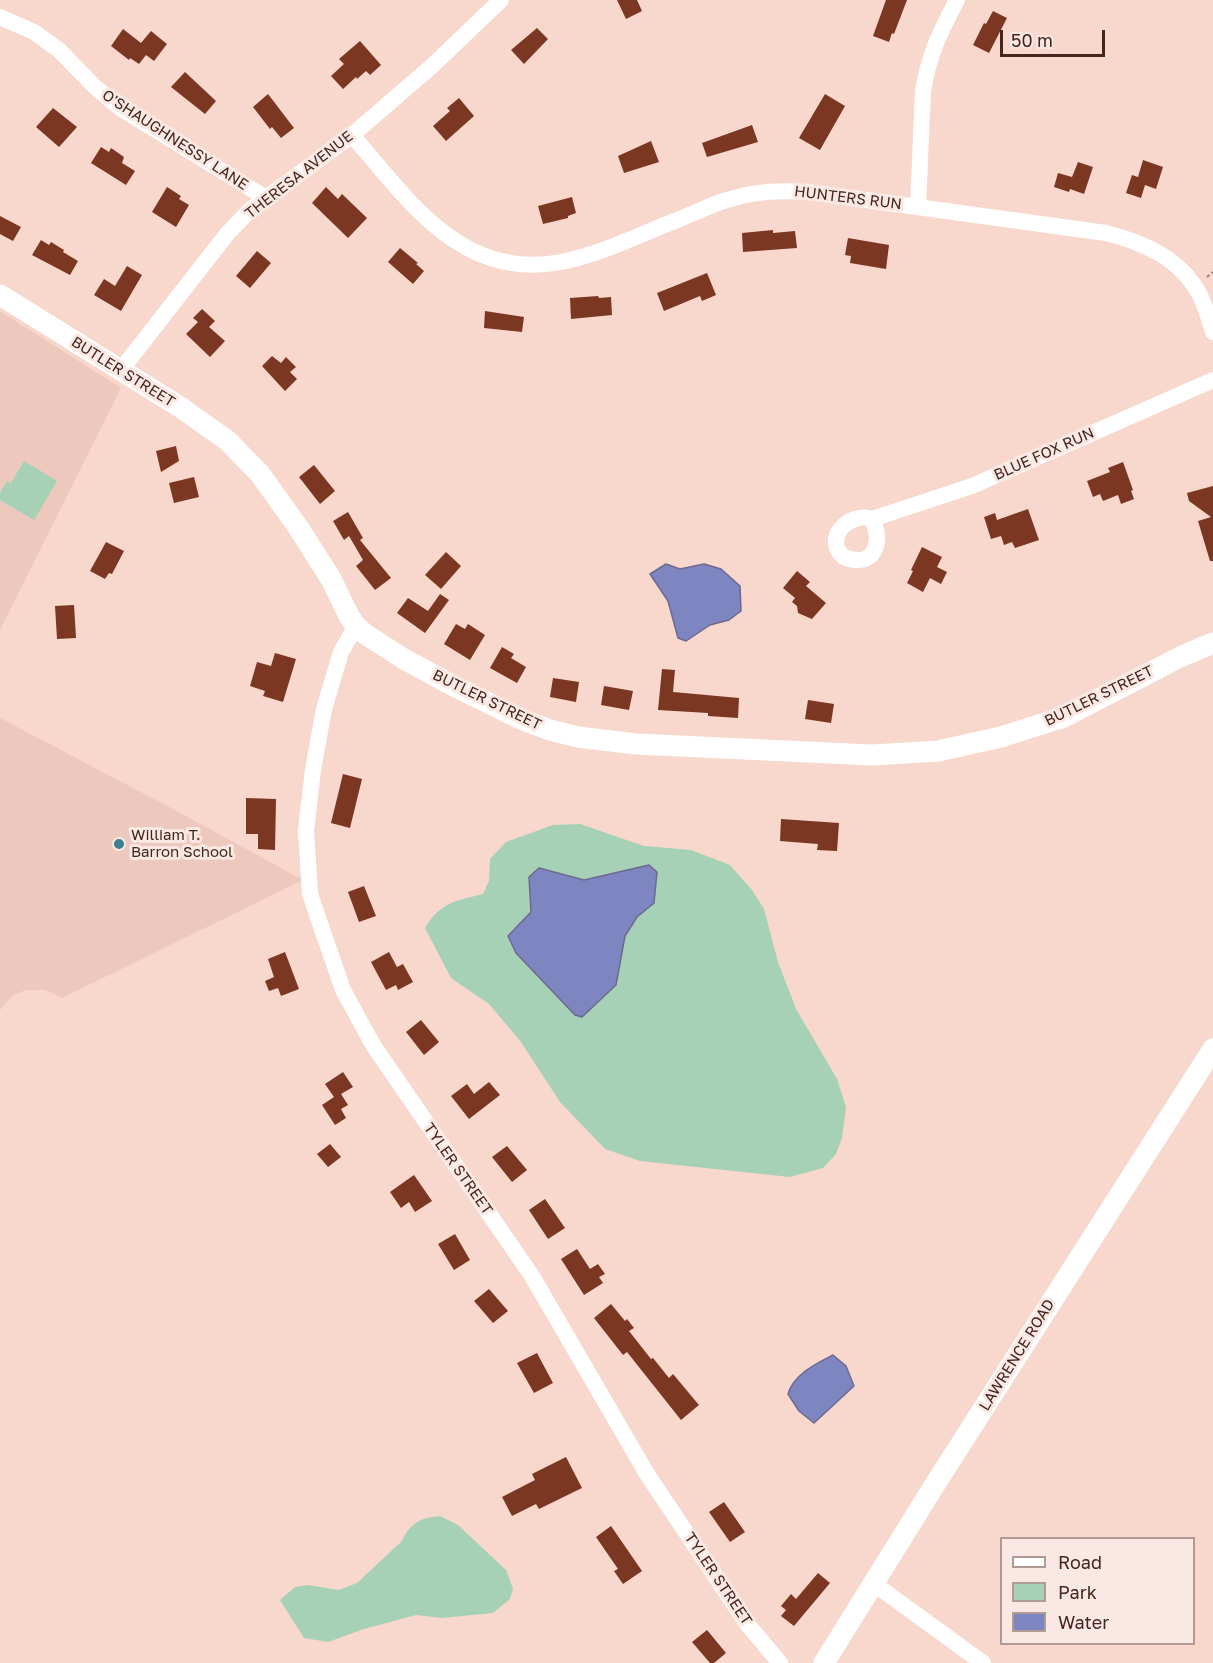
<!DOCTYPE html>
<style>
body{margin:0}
#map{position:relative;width:1213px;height:1663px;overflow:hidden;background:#f8d7cc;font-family:"Golos Text",sans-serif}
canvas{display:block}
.legend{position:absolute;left:1000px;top:1537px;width:195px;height:108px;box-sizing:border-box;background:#f9e8e3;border:2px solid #b19a93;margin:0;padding:8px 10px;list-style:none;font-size:18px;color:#45261c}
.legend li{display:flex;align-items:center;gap:12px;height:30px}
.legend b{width:30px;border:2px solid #b19a93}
.scale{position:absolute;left:1000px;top:30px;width:105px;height:27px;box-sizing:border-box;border:3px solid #45261c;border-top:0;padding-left:8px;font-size:18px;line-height:21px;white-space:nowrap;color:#45261c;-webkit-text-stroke:4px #f9e8e3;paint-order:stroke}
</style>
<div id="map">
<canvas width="1213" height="1663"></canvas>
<ul class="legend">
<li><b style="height:8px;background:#fff"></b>Road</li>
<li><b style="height:16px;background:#a6d1b7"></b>Park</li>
<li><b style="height:16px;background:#7e86c1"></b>Water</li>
</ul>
<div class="scale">50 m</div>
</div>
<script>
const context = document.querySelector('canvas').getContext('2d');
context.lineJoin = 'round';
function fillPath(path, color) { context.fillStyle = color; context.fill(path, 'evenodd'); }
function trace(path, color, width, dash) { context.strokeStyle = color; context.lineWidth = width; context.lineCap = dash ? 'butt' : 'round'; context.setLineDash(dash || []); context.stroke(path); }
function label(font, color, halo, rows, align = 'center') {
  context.font = font + ' "Golos Text",sans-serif'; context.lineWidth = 6; context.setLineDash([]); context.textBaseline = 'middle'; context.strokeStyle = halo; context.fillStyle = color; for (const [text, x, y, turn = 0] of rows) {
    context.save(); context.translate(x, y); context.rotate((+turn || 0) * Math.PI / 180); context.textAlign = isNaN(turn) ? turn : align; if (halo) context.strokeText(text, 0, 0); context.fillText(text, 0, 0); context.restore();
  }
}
const built = new Path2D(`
 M 0,311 L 121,388 L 0,630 Z
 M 0,718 L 171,808 L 303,880 L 62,998 L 45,990 L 26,990 L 13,995 L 0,1010 Z`);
const green = new Path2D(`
 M 24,461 L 57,481 L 34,520 L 0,500 L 0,493 L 7,481 L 11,483 Z
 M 580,824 L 644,846 L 691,850 L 730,865 L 752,890 L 764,909 L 778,962 L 796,1009 L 837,1079 L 846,1107 L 842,1138 L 836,1154 L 823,1168 L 790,1177 L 640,1161 L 605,1149 L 560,1102 L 521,1042 L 489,1004 L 451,978 L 425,928 C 441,902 455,901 483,894 L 489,881 L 490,859 L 506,842 L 553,825 Z
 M 440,1516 L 458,1525 L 506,1570 L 513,1589 L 510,1599 L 493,1613 L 442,1618 L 416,1615 L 364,1629 L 328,1642 L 304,1638 L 280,1600 L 295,1587 L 308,1585 L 339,1590 L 357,1583 L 402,1541 C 411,1522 421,1518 440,1516 Z`);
const water = new Path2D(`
 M 666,564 L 680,569 L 704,564 L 721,569 L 740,586 L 741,611 L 729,620 L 710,625 L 686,641 L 678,638 L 668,601 L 650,574 Z
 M 649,865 L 657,872 L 654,903 L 637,917 L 625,936 L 616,985 L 582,1017 L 575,1015 L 516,953 L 508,936 L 531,912 L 529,877 L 539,868 L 584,880 Z
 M 833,1355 L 846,1366 L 854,1386 L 814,1423 L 799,1411 L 788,1394 C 794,1374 816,1364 833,1355 Z`);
const building = new Path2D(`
 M 617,0 L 637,0 L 642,11 L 626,19 Z
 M 886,0 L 907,0 L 894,34 L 892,33 L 889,42 L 873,36 Z
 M 993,11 L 1007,18 L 989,53 L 973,45 L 984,23 L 986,24 Z
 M 537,28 L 548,39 L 524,64 L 511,50 Z
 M 123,29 L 141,43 L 151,31 L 167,44 L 154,61 L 146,55 L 139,64 L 130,58 L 129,60 L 111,46 Z
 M 360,41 L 381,65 L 370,75 L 366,71 L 357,79 L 356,77 L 343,89 L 331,76 L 344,64 L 339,59 Z
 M 185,72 L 216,101 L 205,114 L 171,87 Z
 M 268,94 L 294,128 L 281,138 L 272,127 L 270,129 L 253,107 Z
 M 825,94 L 845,106 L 820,150 L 799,138 Z
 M 459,98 L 474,116 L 446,141 L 433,126 L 450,111 L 447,108 Z
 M 53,108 L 77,127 L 59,147 L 36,127 Z
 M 752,125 L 758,142 L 707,157 L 702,143 Z
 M 651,141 L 659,162 L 624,173 L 618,156 Z
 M 101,147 L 109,152 L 111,148 L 124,157 L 122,163 L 135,171 L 126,185 L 91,163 Z
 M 1143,160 L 1163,167 L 1156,189 L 1145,185 L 1141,198 L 1126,193 L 1132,175 L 1138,177 Z
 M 1078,162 L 1093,167 L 1084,194 L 1070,189 L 1069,192 L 1054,187 L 1058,173 L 1072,177 Z
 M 167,187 L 181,196 L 179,199 L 189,205 L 176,227 L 152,212 Z
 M 326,187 L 338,199 L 342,194 L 367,218 L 348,238 L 312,203 Z
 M 572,197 L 576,213 L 568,216 L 568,218 L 543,224 L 538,206 Z
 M 0,216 L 21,227 L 13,241 L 0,234 Z
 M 773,230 L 773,233 L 795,231 L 797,248 L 743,252 L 742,233 Z
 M 848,238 L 889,245 L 886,269 L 850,263 L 851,256 L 845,255 Z
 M 41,240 L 49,245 L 51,242 L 64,250 L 63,252 L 78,261 L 70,275 L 32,255 Z
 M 400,248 L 418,263 L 416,264 L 424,271 L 413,284 L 388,262 Z
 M 257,251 L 271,263 L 250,288 L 236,276 Z
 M 127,266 L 142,275 L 121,311 L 94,295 L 104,279 L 115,286 Z
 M 707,273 L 716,295 L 702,301 L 700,296 L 664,311 L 657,293 Z
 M 598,296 L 599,298 L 611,297 L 612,315 L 571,319 L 570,298 Z
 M 202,309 L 215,321 L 209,327 L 225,341 L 210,357 L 186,334 L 198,322 L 193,318 Z
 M 485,311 L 524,317 L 522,332 L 484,328 Z
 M 272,356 L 281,363 L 286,357 L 296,367 L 290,372 L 297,379 L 285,391 L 262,366 Z
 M 176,446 L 179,461 L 161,472 L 156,451 Z
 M 1123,462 L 1133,490 L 1131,491 L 1134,499 L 1121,504 L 1118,495 L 1103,501 L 1100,494 L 1093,497 L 1087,481 L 1110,472 L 1108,468 Z
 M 314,465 L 335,491 L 320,504 L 299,477 Z
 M 194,477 L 199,497 L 174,503 L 169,483 Z
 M 1213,486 L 1213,561 L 1210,561 L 1198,521 L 1211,517 L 1189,501 L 1187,493 Z
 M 1028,509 L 1039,540 L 1015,548 L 1012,542 L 1004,545 L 1001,536 L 991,539 L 984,517 L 995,513 L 997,520 Z
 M 348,512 L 363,538 L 360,540 L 391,578 L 375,590 L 356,566 L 363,560 L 349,536 L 344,540 L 333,521 Z
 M 106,542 L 124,551 L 112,574 L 109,573 L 105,579 L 90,571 Z
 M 922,547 L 942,557 L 937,567 L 947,572 L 941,584 L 930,578 L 923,592 L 907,583 L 913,571 L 911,570 Z
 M 446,552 L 461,566 L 441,589 L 425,575 Z
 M 797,571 L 810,582 L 806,586 L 826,603 L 812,619 L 798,613 L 797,606 L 792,602 L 795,598 L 783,588 Z
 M 440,594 L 449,600 L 425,633 L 397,613 L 408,598 L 428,611 Z
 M 74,605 L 76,638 L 57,639 L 55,606 Z
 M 456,624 L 465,629 L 468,624 L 485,635 L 470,660 L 444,644 Z
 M 502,647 L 514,654 L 511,658 L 526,667 L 517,683 L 490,668 Z
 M 275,653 L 296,659 L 283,702 L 263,696 L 265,691 L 250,686 L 257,662 L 271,666 Z
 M 662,669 L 675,670 L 673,692 L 739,698 L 738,718 L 708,716 L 708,713 L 658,710 Z
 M 553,678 L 579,682 L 576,702 L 550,697 Z
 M 604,686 L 633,691 L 629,710 L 601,705 Z
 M 808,700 L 834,704 L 831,723 L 805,719 Z
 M 343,774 L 362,779 L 350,828 L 331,823 Z
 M 246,798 L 276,799 L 275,850 L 258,849 L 258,834 L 246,834 Z
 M 781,819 L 839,823 L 837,851 L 817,850 L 818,844 L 780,841 Z
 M 364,886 L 376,916 L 359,922 L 348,892 Z
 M 285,952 L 299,989 L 281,996 L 278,988 L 269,991 L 265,981 L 274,977 L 268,959 Z
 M 389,952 L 397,967 L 403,964 L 413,982 L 398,990 L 396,985 L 386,990 L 371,962 Z
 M 421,1020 L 439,1042 L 424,1055 L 406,1032 Z
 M 343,1072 L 353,1087 L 341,1094 L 348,1105 L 341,1109 L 346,1118 L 335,1125 L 322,1105 L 334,1097 L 325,1084 Z
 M 489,1082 L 500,1095 L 469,1119 L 451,1096 L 467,1084 L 474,1094 Z
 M 330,1144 L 341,1157 L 328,1167 L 317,1154 Z
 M 507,1146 L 527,1170 L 512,1182 L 492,1157 Z
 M 414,1175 L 432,1201 L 415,1212 L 409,1202 L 401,1208 L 390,1192 Z
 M 545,1199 L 565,1228 L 548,1239 L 529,1210 Z
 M 455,1234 L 470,1260 L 454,1270 L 438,1244 Z
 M 577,1249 L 590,1269 L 598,1264 L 605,1274 L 599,1277 L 603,1283 L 584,1295 L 561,1259 Z
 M 489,1289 L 508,1311 L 493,1323 L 474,1301 Z
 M 611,1304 L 625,1321 L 627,1319 L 634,1328 L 629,1331 L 651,1359 L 653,1358 L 669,1378 L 673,1374 L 699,1405 L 681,1420 L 627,1352 L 623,1355 L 594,1318 Z
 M 537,1353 L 553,1383 L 534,1393 L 517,1363 Z
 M 566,1457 L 582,1488 L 539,1509 L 536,1504 L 512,1516 L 502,1497 L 535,1480 L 532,1474 Z
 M 724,1502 L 745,1532 L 730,1542 L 709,1512 Z
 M 611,1526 L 642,1571 L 623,1584 L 614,1571 L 618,1569 L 596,1537 Z
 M 818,1573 L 830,1583 L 794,1626 L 781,1616 L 786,1610 L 781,1606 L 791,1594 L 796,1599 Z
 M 707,1630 L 726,1653 L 714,1663 L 710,1663 L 692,1642 Z`);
const path = new Path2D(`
 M 1207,277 L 1213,272`);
const minor = new Path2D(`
 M 0,17 L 34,32 L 59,50 L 94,86 L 120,108 L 266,198
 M 352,135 C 408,200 462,281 561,262 C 601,254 639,235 677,220 C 693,214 710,205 727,200 C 753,191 782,190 808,192 L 1106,233 C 1138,241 1174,255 1193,284 C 1203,297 1208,316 1213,332
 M 918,207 L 923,91 C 929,54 940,32 957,0
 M 121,370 L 227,234 L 250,210 L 352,135 L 432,66 L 501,0
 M 872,519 C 884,543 874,569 844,557 C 822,539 849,511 872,519 L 972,486 L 1213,380
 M 356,626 L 341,652 L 324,709 L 313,770 L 306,831 L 310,894 L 343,990 L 373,1045 L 532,1276 L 647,1474 L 748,1625 L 780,1663
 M 873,1583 L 983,1663`);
const tertiary = new Path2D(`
 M 0,295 L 180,407 L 228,441 L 260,474 L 298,527 L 331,579 L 349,616 L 356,626 L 365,634 L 404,659 L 450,684 L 523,720 L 550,730 L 578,737 L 636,744 L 872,755 L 938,751 L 1001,737 L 1064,717 L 1180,657 L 1213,643
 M 824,1663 L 934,1486 L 1213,1049`);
const markers = [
 [119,844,6,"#3e8092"]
];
const streetNames = [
 ["O'SHAUGHNESSY LANE",175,140,33],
 ["THERESA AVENUE",299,175,-38],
 ["HUNTERS RUN",848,198,7],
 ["BUTLER STREET",123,372,32],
 ["BLUE FOX RUN",1044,454,-24],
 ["BUTLER STREET",1099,696,-26],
 ["BUTLER STREET",487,700,26],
 ["TYLER STREET",458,1169,55],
 ["LAWRENCE ROAD",1017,1355,-58],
 ["TYLER STREET",718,1579,56]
];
const poiNames = [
 ["William T.",131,835],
 ["Barron School",131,852]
];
fillPath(built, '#edc8bc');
fillPath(green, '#a6d1b7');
fillPath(water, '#7e86c1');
trace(water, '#6d6990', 1.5);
fillPath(building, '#7b3721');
trace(path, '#9f7f74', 2, [3, 3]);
trace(minor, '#fff', 16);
trace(tertiary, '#fff', 21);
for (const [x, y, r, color] of markers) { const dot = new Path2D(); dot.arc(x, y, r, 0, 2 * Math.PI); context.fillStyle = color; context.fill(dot); trace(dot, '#f9e8e3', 2); }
label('15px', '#45261c', '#f9e8e3', streetNames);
label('15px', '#45261c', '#f9e8e3', poiNames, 'left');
</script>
